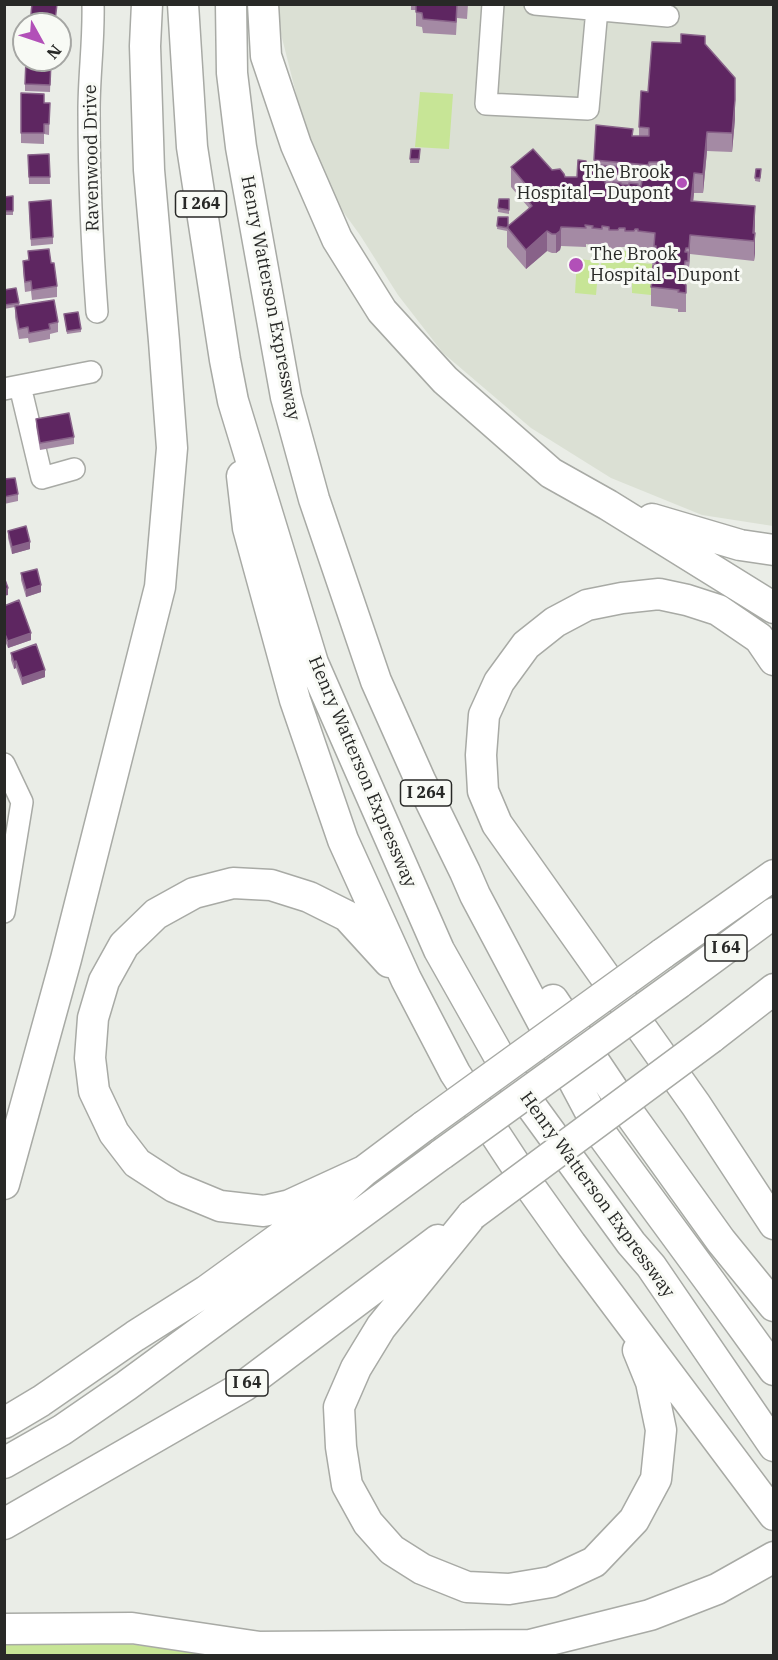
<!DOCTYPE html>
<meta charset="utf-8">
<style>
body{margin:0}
#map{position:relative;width:778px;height:1660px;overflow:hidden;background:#eaede7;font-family:"IBM Plex Serif",serif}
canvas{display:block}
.frame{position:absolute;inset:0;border:6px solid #282927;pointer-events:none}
.north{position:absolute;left:12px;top:12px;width:60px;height:60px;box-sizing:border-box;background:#f8faf5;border:2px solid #a5a6a3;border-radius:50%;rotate:130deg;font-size:16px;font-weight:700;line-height:24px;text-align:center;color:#282927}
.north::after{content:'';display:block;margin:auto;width:21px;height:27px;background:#b250b8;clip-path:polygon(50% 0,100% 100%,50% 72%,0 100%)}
</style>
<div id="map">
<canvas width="778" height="1660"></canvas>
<div class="frame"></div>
<div class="north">N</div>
</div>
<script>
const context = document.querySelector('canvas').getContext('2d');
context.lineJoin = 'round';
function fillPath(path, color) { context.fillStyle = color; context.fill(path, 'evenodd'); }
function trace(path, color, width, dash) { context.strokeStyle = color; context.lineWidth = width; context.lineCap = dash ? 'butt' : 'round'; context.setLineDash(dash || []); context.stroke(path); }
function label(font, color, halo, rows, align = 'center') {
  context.font = font + ' "IBM Plex Serif",serif'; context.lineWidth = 6; context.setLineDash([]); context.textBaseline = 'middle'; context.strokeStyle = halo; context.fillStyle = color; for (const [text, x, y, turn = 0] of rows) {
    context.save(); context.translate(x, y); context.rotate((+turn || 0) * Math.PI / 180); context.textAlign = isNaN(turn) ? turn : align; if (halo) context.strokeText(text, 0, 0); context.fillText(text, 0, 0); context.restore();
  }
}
const built = new Path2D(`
 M 278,5 L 773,5 L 773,526 L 702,515 L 611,478 L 531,428 L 443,353 L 398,295 L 360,235 L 336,202 L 311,153 L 279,26 Z`);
const green = new Path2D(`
 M 420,92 L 453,94 L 449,149 L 415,147 Z
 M 602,249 L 639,252 L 639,263 L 654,264 L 651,295 L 632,293 L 632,277 L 627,277 L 601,267 Z
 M 577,259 L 599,261 L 596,295 L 575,293 Z
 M 58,1638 L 130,1644 L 211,1655 L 5,1655 L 4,1644 Z`);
const minor = new Path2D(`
 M 93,4 C 94,40 89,75 89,110 C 89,177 92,245 97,312
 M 493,4 L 486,104 L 588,109 L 597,9
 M 535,4 L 668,16
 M 20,386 L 42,478 L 74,469
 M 4,389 L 91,372
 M 4,764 L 22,802 L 4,912`);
const highway = new Path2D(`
 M 183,4 L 192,147 L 225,360 L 233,401 L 313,663 L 439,950 L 513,1081 L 631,1243 L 651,1266 L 774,1446
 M 231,4 L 232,73 L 241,147 L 286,397 L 314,499 L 376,681 L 420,780 L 465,872 L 475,895 L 603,1136 L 711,1283 L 774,1370
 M 263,4 L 266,56 L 296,145 L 337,239 L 382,311 L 445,380 L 551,473 L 608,505 L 774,608
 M 242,476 L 248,528 L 295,700 L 343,840 L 406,979 L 455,1073 L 524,1178 L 571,1244 L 774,1515
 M 652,519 L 740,545 L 774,550
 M 774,660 L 759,638 L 718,610 L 687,600 L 659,594 L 622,598 L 587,605 L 555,622 L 526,645 L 499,682 L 484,715 L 481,755 L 483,791 L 497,824 L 696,1105 L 774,1224
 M 662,954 L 774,875
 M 679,983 L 774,913
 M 553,1000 L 622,1103 L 721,1241 L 774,1306
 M 711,1038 L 774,989
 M 364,1171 L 290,1205 L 264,1211 L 220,1206 L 174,1187 L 137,1163 L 114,1133 L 94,1091 L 90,1058 L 93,1018 L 104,981 L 124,945 L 156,914 L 194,893 L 233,883 L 271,885 L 309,897 L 347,916 L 389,962
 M 4,1184 L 66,959 L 160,587 L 172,448 L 164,341 L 149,170 L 145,46 L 147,4
 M 472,1215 L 381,1327 L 356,1368 L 339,1407 L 341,1447 L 347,1485 L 368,1523 L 392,1550 L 422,1569 L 467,1587 L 509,1589 L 551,1582 L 594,1562 L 634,1520 L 656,1479 L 661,1430 L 651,1382 L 638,1350
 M 4,1423 L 41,1401 L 135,1336 L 206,1291 L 329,1202 L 364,1171 L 424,1126
 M 4,1463 L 62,1430 L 126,1386 L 442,1154
 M 4,1524 L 244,1386 L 438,1240
 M 4,1629 L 132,1628 L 273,1649
 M 254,1647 L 530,1645 L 650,1615 L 717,1589 L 774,1557`);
const highwayBridge = new Path2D(`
 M 424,1126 L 662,954
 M 442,1154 L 679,983
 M 472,1215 L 711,1038`);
const wall = new Path2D(`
 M 411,4 L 468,4 L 467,19 L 457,18 L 456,35 L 423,33 L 422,27 L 416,26 L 416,10 L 411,10 Z
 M 681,43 L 705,44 L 735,119 L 732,152 L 707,151 L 703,193 L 694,193 L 693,202 L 755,225 L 755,253 L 754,261 L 690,254 L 688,280 L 686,280 L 686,312 L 678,312 L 678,309 L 651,306 L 651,287 L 653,252 L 638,251 L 638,248 L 635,248 L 634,250 L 625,250 L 625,247 L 619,247 L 618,250 L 609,249 L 609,246 L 602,246 L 602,248 L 592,248 L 592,245 L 586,244 L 586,247 L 561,246 L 560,250 L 556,253 L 552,253 L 547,251 L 526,269 L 507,247 L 507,231 L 497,229 L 498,217 L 508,227 L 529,208 L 511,187 L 511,167 L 552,170 L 565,177 L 577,177 L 586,164 L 594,165 L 594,160 L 633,136 L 639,136 L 639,127 L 648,92 Z
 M 48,61 L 51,61 L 50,92 L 25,91 L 25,84 Z
 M 21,93 L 44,103 L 50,103 L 49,135 L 44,134 L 44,144 L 21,143 Z
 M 411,149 L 420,153 L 419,163 L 410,163 Z
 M 49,154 L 50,184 L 29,184 L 28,155 Z
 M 756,169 L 761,169 L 760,182 L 755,181 Z
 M 13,196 L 13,215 L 4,215 L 4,197 Z
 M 499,199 L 509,199 L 509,214 L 498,212 Z
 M 29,209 L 53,237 L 53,244 L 31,246 Z
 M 28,251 L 51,263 L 57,286 L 57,297 L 32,300 L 31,291 L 25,292 L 23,271 L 23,261 L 28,260 Z
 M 4,290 L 19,303 L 19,306 L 58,322 L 58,332 L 50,334 L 50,339 L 29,343 L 28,338 L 19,339 L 15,317 L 15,307 L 4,309 Z
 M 64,314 L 81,329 L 81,332 L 67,334 Z
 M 36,419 L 74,437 L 74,444 L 40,450 L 36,426 Z
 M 4,479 L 18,494 L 18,501 L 4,504 Z
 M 8,531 L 30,549 L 12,554 L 8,538 Z
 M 21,573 L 41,592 L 26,597 L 21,580 Z
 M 4,606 L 31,640 L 8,648 L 4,639 Z
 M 11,653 L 45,677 L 22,685 L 16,668 L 14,669 L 11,660 Z`);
const shadedWall = new Path2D(`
 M 735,78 L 735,119 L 732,152 L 732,133 Z
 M 707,132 L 707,151 L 703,193 L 703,174 Z
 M 694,173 L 694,193 L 691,221 L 691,201 Z
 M 755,206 L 755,225 L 754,241 L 753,233 Z
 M 561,227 L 561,246 L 560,250 L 556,253 L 556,234 Z
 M 547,231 L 547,251 L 526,269 L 526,250 Z
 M 755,233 L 755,253 L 754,261 L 754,241 Z
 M 690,235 L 690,254 L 689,267 L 689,248 Z
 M 685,261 L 685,278 L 686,269 L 686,312 L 686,293 L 684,293 Z
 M 30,542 L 30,549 L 12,554 L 12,547 Z
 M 41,585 L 41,592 L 26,597 L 26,590 Z
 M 8,588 L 8,595 L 4,596 L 4,589 Z
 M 31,633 L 31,640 L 8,648 L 8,641 Z
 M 16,661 L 16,668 L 14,669 L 14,662 Z
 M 45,670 L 45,677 L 22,685 L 22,678 Z`);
const building = new Path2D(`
 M 32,4 L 57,4 L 55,21 L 53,21 L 52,24 L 30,24 Z
 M 416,4 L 457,4 L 456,22 L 423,19 L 422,13 L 416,12 Z
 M 681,34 L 705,36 L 705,44 L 735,78 L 735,100 L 732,133 L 707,132 L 703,174 L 694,173 L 691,201 L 755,206 L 753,233 L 755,233 L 754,241 L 690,235 L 689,248 L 686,248 L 685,252 L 688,252 L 688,261 L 685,261 L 684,269 L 686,269 L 684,284 L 686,285 L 686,293 L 678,292 L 679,290 L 651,287 L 652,282 L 654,282 L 655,275 L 652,275 L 653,266 L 655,266 L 656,259 L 653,259 L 653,249 L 656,249 L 656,246 L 654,246 L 655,233 L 638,231 L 638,229 L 635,229 L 634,231 L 625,231 L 625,228 L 619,228 L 618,230 L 609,230 L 609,227 L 602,226 L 602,229 L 592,228 L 593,226 L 585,225 L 586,228 L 561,227 L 560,231 L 556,234 L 552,234 L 547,231 L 526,250 L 507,227 L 532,206 L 529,202 L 529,196 L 531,194 L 533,193 L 511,167 L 533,149 L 552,170 L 560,169 L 564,174 L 565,177 L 577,177 L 578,160 L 586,161 L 586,164 L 659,170 L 659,162 L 649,162 L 648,165 L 594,160 L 596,125 L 633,129 L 632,136 L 649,136 L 649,128 L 639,127 L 641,91 L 648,92 L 652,42 L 681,43 ZM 600,172 L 643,176 L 641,186 L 638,186 L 638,184 L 629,183 L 629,185 L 621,184 L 621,183 L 613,182 L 613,184 L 605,183 L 605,181 L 600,180 Z
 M 26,60 L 51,61 L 50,85 L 25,84 Z
 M 21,93 L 44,94 L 44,103 L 50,103 L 49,124 L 44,124 L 44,133 L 21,133 Z
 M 411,149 L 420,149 L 419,159 L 410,159 Z
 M 49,154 L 50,177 L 29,177 L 28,155 Z
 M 756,169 L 761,169 L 760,178 L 755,178 Z
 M 13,196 L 13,211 L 4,211 L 4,197 Z
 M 499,199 L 509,199 L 509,210 L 498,208 Z
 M 51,200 L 53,237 L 31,239 L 29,202 Z
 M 498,217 L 508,217 L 508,228 L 497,226 Z
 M 49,249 L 51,263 L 54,263 L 57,286 L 32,290 L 31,281 L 25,282 L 23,261 L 29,260 L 28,251 Z
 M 16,288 L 19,303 L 4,305 L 4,290 Z
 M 54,300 L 58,322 L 49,324 L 50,329 L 29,333 L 28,327 L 19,329 L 15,306 Z
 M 78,312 L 81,329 L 67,331 L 64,314 Z
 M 69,413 L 74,437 L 40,443 L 36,419 Z
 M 15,478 L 18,494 L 4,497 L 4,479 Z
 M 26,526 L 30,542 L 12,547 L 8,531 Z
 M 37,569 L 41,585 L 26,590 L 21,573 Z
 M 4,577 L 8,588 L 4,589 Z
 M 19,600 L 31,633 L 8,641 L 4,632 L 4,606 Z
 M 36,644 L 45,670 L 22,678 L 16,661 L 14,662 L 11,653 Z`);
const markers = [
 [682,183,6,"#b250b8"],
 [576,265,8,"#b250b8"]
];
const shields = [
 [201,204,51],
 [426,793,51],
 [726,948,42],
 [247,1383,42]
];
const shieldNames = [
 ["I 264",201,204],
 ["I 264",426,793],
 ["I 64",726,948],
 ["I 64",247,1383]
];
const streetNames = [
 ["Ravenwood Drive",92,158,-91],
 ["Henry Watterson Expressway",270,298,79],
 ["Henry Watterson Expressway",362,772,67],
 ["Henry Watterson Expressway",597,1195,54]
];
const poiNames = [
 ["The Brook",670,173],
 ["Hospital – Dupont",670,194],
 ["The Brook",590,255,"left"],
 ["Hospital - Dupont",590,276,"left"]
];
fillPath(built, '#dbe0d4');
fillPath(green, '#c7e596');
trace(minor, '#a8aaa5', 24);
trace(highway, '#a8aaa5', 33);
trace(minor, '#fff', 21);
trace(highway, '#fff', 30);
trace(highwayBridge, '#a8aaa5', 33, []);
trace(highwayBridge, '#fff', 30);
fillPath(wall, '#a48aa4');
fillPath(shadedWall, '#886289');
fillPath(building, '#5e2661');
trace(building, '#886289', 1.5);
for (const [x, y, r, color] of markers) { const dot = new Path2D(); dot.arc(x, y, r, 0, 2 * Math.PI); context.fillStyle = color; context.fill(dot); trace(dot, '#f8faf5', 2); }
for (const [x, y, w] of shields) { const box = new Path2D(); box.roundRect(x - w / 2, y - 13, w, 26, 4.5); context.fillStyle = '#f8faf5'; context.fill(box); trace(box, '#282927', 1.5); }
label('bold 16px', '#282927', null, shieldNames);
label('18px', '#282927', '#f8faf5', streetNames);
label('18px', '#282927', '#f8faf5', poiNames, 'right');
</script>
